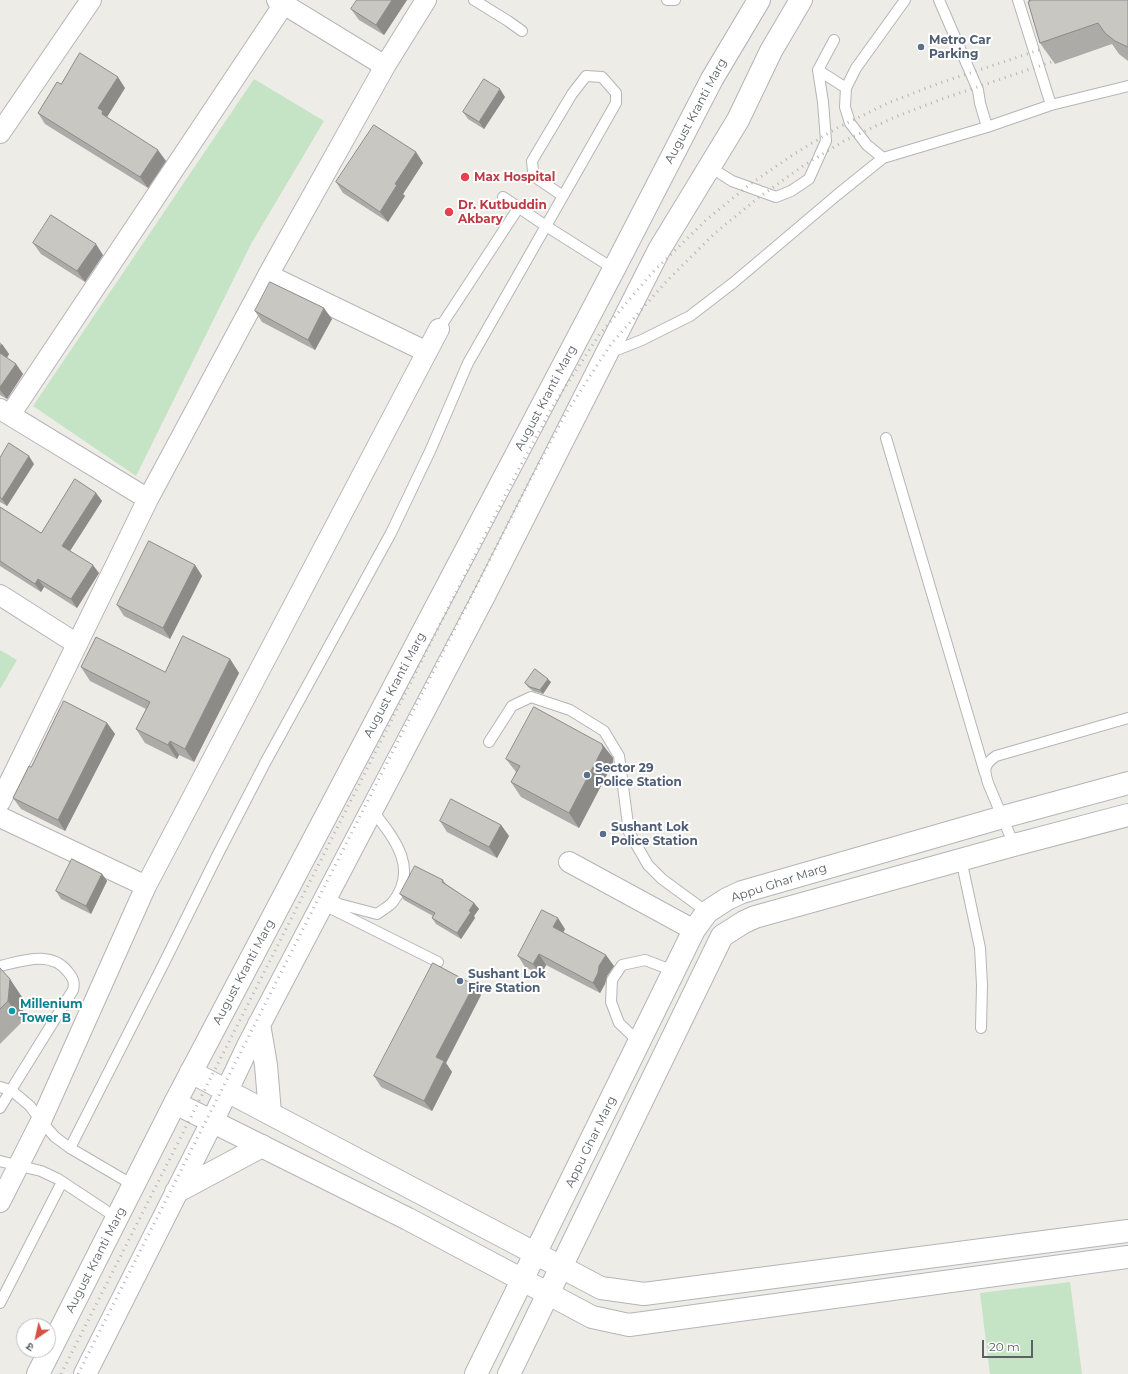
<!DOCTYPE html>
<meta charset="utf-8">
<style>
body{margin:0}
#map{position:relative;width:1128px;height:1374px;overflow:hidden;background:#eeece6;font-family:Montserrat,"Noto Sans Devanagari",sans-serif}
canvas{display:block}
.north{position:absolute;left:16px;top:1318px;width:40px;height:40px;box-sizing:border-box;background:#fff;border:1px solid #bebfc1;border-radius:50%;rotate:214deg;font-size:11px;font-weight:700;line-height:16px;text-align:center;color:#5d6064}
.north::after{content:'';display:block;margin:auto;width:14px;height:18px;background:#d75043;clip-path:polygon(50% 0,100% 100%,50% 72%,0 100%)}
.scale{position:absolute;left:982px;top:1340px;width:51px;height:18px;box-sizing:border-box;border:2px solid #5d6064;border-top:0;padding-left:5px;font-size:12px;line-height:14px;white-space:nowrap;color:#5d6064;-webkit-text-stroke:3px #fff;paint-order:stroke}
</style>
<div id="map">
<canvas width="1128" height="1374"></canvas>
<div class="north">उ</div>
<div class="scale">20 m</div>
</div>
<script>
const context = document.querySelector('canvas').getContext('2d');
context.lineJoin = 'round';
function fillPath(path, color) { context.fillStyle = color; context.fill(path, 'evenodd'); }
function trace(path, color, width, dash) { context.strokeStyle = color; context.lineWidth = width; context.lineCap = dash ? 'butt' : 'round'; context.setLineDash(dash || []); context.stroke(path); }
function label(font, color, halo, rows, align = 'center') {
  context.font = font + ' Montserrat,sans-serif'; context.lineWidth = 4; context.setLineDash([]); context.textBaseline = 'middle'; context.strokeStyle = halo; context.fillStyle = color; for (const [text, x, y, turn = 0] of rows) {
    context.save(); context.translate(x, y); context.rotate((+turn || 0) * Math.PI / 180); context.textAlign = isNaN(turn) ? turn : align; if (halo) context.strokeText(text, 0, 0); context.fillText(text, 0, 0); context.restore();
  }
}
const green = new Path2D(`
 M 254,79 L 324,121 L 251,244 L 136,476 L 33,406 Z
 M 0,650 L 17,660 L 0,689 Z
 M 1070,1282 L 1082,1374 L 990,1374 L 980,1293 Z`);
const service = new Path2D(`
 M 474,0 L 508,21 L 522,31
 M 667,0 L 675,0
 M 905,0 L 856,68 L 846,88 L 845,107 L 850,123 L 867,145 L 883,158 L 987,127 L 1051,105 L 1128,86
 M 939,0 L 978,90 L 980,103 L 987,127
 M 1018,0 L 1051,105
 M 818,70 L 846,88
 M 710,167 L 732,181 L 776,197 L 791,191 L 809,179 L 826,141 L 823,102 L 818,70 L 834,40
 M 503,197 L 546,226 L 614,269
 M 439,329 L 519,207
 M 609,353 L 642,340 L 690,316 L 733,283 L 837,195 L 883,158
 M 886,438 L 985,773
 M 489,742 L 512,706 L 531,697 L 570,710 L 604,731 L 619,756 L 629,832 L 648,865 L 662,879 L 707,912
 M 1014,845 L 988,783 C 984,770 983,765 996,756 L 1128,718
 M 961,859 L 980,948 L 982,985 L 981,1028
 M 326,897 L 339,904 L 377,914 C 381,911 388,907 392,903 C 420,869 394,838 372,810
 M 322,904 L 438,962
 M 0,966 C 23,961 51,950 68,972 C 73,978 75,982 73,990 L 11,1090 L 30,1106 L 41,1121 L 55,1137 L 70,1148 L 133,1185
 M 640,1043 L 619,1023 L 611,1002 L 612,980 L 622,965 L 645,960 L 674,971
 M 0,1087 L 11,1090 L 0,1108
 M 70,1148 L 164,963 L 217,856 L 265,763 L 391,533 L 431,449 L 468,363 L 616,103 L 616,93 L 602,77 L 586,76 L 572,94 L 532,161 L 533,171 L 538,179 L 563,196
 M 0,1161 L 41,1171 L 58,1179 L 117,1218
 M 0,1303 L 62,1182`);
const minor = new Path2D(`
 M 277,0 L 385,66
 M 0,133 L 91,0
 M 268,275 L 427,352
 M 0,409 L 148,499
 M 10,415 L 284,4
 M 0,595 L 77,644
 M 0,802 L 148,499 L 272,268 L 385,66 L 426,0
 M 0,817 L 146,886
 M 569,862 L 694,930
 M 0,1202 L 41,1121 L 146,886 L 439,329`);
const tertiary = new Path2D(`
 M 191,1072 L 601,1288 L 644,1294 L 1128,1231
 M 175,1103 L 408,1219 L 592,1317 L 629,1325 L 1128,1257
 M 476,1374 L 694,930 L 707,912 L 727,899 L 742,892 L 1003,817 L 1128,783
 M 509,1374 L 722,936 L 744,922 L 755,917 L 1014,845 L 1128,815`);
const secondary = new Path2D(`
 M 259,1024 L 266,1065 L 270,1113
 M 176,1192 L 262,1146
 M 38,1374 L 175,1103 L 614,269 L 712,79 L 759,0
 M 85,1374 L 212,1122 L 249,1044 L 484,596 L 659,250 L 738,120 L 771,51 L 801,0`);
const rail = new Path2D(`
 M 61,1374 L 516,474 L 553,406 L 599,335 L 652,273 L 705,221 L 749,185 L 794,154 L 837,128 L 888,103 L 937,84 L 1054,45
 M 78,1374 L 529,482 L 566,413 L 611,344 L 664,284 L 715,233 L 758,198 L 803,166 L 844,141 L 895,117 L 942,99 L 1063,58`);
const wall = new Path2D(`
 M 407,0 L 384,35 L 359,20 L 351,9 Z
 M 1128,0 L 1128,61 L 1119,54 L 1112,44 L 1055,64 L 1040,43 L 1030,1 Z
 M 61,84 L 125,88 L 107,117 L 109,119 L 166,161 L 148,188 L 45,124 L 38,113 Z
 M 505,97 L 484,129 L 468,119 L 463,112 Z
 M 416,152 L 423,163 L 403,194 L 405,196 L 388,222 L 343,193 L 336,182 Z
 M 33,243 L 103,255 L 85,282 L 41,254 Z
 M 255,311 L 332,319 L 315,350 L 262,322 Z
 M 0,342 L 9,354 L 7,358 L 16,364 L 23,374 L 7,399 L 0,395 Z
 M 0,458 L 34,464 L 7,506 L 0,502 Z
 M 96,493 L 102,501 L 70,551 L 99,573 L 77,608 L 44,587 L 41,592 L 0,566 L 0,507 L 41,533 Z
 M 195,565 L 202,576 L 170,639 L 124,616 L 117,605 Z
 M 230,659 L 239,673 L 194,762 L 179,755 L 177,759 L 145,743 L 136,729 L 146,709 L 90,681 L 81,667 L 165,672 Z
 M 551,682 L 543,694 L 533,691 L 528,687 L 525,683 Z
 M 107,723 L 115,734 L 65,831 L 21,809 L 13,798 L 31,767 Z
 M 602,744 L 613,758 L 613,763 L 579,828 L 521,797 L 511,782 L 516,772 L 506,759 Z
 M 440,821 L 501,825 L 509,836 L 497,858 L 447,832 Z
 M 102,874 L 107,881 L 91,914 L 61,899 L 56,891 Z
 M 443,880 L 446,884 L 474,903 L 479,909 L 474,916 L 475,918 L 461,939 L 436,924 L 432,918 L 433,916 L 404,900 L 400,894 Z
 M 565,929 L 563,933 L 614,966 L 607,976 L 605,984 L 600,993 L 546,965 L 541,975 L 525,967 L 518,956 Z
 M 0,968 L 24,1000 L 22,1022 L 0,1044 Z
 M 481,995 L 446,1063 L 452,1072 L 432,1111 L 381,1087 L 374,1076 Z`);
const shadedWall = new Path2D(`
 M 392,0 L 407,0 L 384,35 L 376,25 Z
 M 118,77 L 125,88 L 107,117 L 111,122 L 102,114 L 98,108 Z
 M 500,89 L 505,97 L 484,129 L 479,122 Z
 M 158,150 L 166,161 L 148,188 L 140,177 Z
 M 416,152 L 423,163 L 403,194 L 405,196 L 388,222 L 380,212 L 395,184 Z
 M 96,244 L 103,255 L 85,282 L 77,271 Z
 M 324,308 L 332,319 L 315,350 L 308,340 Z
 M 2,344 L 9,354 L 4,362 L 0,356 L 0,346 Z
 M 16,364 L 23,374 L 7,399 L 0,390 L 0,387 Z
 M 29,456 L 34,464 L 7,506 L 2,499 Z
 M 96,493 L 102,501 L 68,554 L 62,546 Z
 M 93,565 L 99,573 L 77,608 L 71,599 Z
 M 195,565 L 202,576 L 170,639 L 163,628 Z
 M 38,579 L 44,587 L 41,592 L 35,584 Z
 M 230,659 L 239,673 L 194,762 L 185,749 Z
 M 548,679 L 551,682 L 543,694 L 540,690 Z
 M 107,723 L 115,734 L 65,831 L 58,820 Z
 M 170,741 L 179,755 L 177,759 L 168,745 Z
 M 602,744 L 613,758 L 613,763 L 579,828 L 569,813 Z
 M 501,825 L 509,836 L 497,858 L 489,847 Z
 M 102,874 L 107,881 L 91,914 L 86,906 Z
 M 474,903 L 479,909 L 474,916 L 475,918 L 461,939 L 457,933 L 469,911 Z
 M 558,918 L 565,929 L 560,938 L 553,927 Z
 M 539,954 L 546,965 L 541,975 L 533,964 Z
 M 606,955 L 614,966 L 607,976 L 605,984 L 600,993 L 593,983 L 599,966 Z
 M 10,979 L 24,1000 L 22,1022 L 8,1001 Z
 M 474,985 L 481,995 L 446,1063 L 452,1072 L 432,1111 L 424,1101 L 436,1057 Z`);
const building = new Path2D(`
 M 357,0 L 392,0 L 376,25 L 351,9 Z
 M 1029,0 L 1128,0 L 1128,47 L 1115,41 L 1105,33 L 1098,23 L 1040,43 L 1028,2 L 1030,1 Z
 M 80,53 L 118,77 L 98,108 L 103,111 L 102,114 L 158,150 L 140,177 L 38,113 L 57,82 L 61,84 Z
 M 484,79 L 500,89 L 479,122 L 463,112 Z
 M 374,125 L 416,152 L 395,184 L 397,185 L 380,212 L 336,182 Z
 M 51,215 L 96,244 L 77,271 L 33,243 Z
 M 270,282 L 324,308 L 308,340 L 255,311 Z
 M 0,353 L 16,364 L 0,387 Z
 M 9,443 L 29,456 L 2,499 L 0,497 L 0,458 Z
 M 75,479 L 96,493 L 62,546 L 93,565 L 71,599 L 38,579 L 35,584 L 0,561 L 0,507 L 41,533 Z
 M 149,541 L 195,565 L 163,628 L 117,605 Z
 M 183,636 L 230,659 L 185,749 L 170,741 L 168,745 L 136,729 L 150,702 L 81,667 L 96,637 L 165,672 Z
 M 535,669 L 548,679 L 540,690 L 530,687 L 525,683 Z
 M 64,701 L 107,723 L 58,820 L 13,798 L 29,766 L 31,767 Z
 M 534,707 L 602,744 L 603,748 L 569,813 L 511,782 L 520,766 L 506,759 Z
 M 451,799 L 501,825 L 489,847 L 440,821 Z
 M 72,859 L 102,874 L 86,906 L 56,891 Z
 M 415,866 L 443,880 L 442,882 L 474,903 L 469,911 L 471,912 L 457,933 L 432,918 L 435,913 L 400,894 Z
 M 542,910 L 558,918 L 553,927 L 606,955 L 599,966 L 598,973 L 593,983 L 539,954 L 533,964 L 518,956 Z
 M 433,963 L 474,985 L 436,1057 L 444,1061 L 424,1101 L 374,1076 Z
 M 0,968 L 10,979 L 8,1001 L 0,1009 Z`);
const markers = [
 [921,47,4,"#5c6f8a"],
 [465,177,5,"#e0444e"],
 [449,212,5,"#e0444e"],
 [587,775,4,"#5c6f8a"],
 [603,834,4,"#5c6f8a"],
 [460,981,4,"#5c6f8a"],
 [12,1011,4,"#0f9aa8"]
];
const serviceNames = [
 ["Metro Car",929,40],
 ["Parking",929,54],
 ["Sector 29",595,768],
 ["Police Station",595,782],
 ["Sushant Lok",611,827],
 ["Police Station",611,841],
 ["Sushant Lok",468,974],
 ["Fire Station",468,988]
];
const streetNames = [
 ["August Kranti Marg",696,111,-62],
 ["August Kranti Marg",546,398,-62],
 ["August Kranti Marg",395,685,-62],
 ["Appu Ghar Marg",779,883,-18],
 ["August Kranti Marg",244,972,-62],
 ["Appu Ghar Marg",591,1142,-64],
 ["August Kranti Marg",96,1260,-63]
];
const healthNames = [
 ["Max Hospital",474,177],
 ["Dr. Kutbuddin",458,205],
 ["Akbary",458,219]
];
const cultureNames = [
 ["Millenium",20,1004],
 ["Tower B",20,1018]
];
fillPath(green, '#c5e3c5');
trace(service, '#b3b5b9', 12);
trace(minor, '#b3b5b9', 22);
trace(tertiary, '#b3b5b9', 24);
trace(secondary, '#b2b4b9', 24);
trace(service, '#fff', 10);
trace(minor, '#fff', 20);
trace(tertiary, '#fff', 22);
trace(secondary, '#fff', 22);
trace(rail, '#b3b4b4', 3, [1, 5]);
fillPath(wall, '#adaba7');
fillPath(shadedWall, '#8d8b88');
fillPath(building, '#c9c7c2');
trace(building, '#8d8b88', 1);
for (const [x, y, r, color] of markers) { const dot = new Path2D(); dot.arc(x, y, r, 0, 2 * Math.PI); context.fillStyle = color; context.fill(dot); trace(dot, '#fff', 1.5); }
label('bold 12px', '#4e5e75', '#fff', serviceNames, 'left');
label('12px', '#5d6064', '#fff', streetNames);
label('bold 12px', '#be3a42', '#fff', healthNames, 'left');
label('bold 12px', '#0d838f', '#fff', cultureNames, 'left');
</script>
